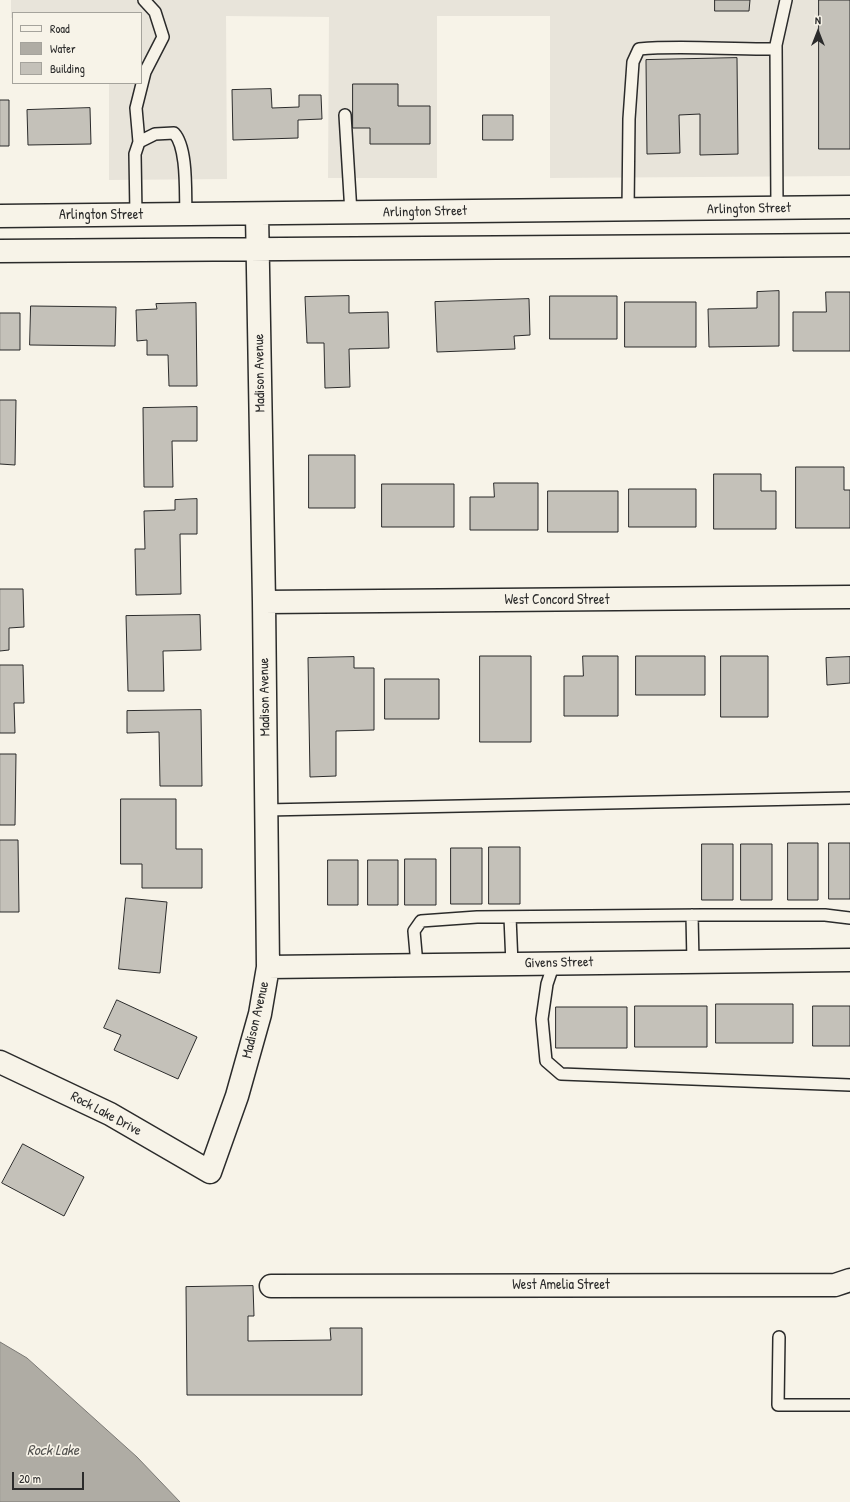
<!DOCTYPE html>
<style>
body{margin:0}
#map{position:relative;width:850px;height:1502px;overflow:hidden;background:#f7f3e8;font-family:"Patrick Hand",sans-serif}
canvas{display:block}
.legend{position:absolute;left:12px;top:12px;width:130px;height:72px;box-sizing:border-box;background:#f7f3e8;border:1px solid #a5a39c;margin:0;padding:5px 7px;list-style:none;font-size:12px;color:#2b2b2b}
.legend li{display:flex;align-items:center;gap:8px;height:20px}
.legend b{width:20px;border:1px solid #a5a39c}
.north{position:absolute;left:798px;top:12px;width:40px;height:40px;-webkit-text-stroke:3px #f7f3e8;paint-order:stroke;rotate:0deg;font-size:11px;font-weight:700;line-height:16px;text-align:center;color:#2b2b2b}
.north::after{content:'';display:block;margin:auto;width:14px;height:18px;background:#2b2b2b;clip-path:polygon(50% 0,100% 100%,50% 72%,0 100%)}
.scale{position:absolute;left:12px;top:1472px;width:72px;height:18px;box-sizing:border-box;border:2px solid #2b2b2b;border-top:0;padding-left:5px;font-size:12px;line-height:14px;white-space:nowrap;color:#2b2b2b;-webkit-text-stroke:3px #f7f3e8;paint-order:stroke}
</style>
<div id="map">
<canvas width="850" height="1502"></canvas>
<ul class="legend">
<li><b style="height:5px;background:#f7f3e8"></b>Road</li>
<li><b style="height:11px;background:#afaca4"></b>Water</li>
<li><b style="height:11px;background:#c4c1b9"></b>Building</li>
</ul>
<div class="north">N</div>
<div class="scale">20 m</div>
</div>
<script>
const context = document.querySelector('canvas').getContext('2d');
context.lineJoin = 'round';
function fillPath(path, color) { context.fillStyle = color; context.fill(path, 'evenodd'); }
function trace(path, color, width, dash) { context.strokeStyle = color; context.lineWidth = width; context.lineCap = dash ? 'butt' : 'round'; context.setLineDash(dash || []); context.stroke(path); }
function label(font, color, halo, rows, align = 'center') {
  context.font = font + ' "Patrick Hand",sans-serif'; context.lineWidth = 3.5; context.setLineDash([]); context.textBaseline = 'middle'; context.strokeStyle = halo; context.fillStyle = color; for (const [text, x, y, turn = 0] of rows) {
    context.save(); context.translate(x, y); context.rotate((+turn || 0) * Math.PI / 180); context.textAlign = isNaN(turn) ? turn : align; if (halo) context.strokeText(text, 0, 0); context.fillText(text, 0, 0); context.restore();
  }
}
const built = new Path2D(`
 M 11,0 L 850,0 L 850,176 L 550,178 L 550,16 L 437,16 L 437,178 L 328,178 L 329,17 L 226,16 L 227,179 L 109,180 L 109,83 L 141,83 L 141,13 L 13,13 L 13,18 L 11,18 Z`);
const water = new Path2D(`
 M 0,1342 L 27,1358 L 137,1457 L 180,1502 L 0,1502 Z`);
const building = new Path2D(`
 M 715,0 L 750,0 L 749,11 L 715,11 Z
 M 819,0 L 850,0 L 850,149 L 819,149 Z
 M 737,58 L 738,154 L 700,155 L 700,114 L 679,115 L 680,153 L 647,154 L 646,60 Z
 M 353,84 L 398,84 L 398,106 L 430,106 L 430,144 L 370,144 L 370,128 L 353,128 Z
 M 271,89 L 272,108 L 299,107 L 299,95 L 321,95 L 322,119 L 298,120 L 298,138 L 233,140 L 232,90 Z
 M 0,100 L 9,100 L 9,146 L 0,146 Z
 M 90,108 L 91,144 L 28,145 L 27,110 Z
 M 483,115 L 513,115 L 513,140 L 483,140 Z
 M 779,291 L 779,346 L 709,347 L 708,309 L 757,308 L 757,292 Z
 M 826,292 L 850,292 L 850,351 L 793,351 L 793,312 L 826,312 Z
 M 349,296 L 349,313 L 388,312 L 389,348 L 349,349 L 350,387 L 325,388 L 324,343 L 307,343 L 305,297 Z
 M 550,296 L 617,296 L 617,339 L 550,339 Z
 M 529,299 L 530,335 L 514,336 L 515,349 L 437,352 L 435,302 Z
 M 625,302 L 696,302 L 696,347 L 625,347 Z
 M 196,303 L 197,386 L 169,386 L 168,355 L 147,355 L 147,340 L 137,341 L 136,310 L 157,309 L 156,304 Z
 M 31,306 L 116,307 L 115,346 L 30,345 Z
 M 0,313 L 20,313 L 20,350 L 0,350 Z
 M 0,400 L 16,400 L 15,465 L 0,464 Z
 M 197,407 L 197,441 L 172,441 L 173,487 L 144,487 L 143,408 Z
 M 309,455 L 355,455 L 355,508 L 309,508 Z
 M 796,467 L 844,467 L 844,490 L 850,490 L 850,528 L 796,528 Z
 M 714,474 L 761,474 L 761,491 L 776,491 L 776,529 L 714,529 Z
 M 494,483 L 538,483 L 538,530 L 470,530 L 470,497 L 494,497 Z
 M 382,484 L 454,484 L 454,527 L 382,527 Z
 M 629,489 L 696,489 L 696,527 L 629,527 Z
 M 548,491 L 618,491 L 618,532 L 548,532 Z
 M 197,499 L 197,534 L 180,534 L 181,594 L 136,595 L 135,549 L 145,549 L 144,511 L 175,510 L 175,500 Z
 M 0,589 L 23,589 L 24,627 L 9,628 L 9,650 L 0,651 Z
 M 200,615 L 201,650 L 163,651 L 164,691 L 128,691 L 126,616 Z
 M 480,656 L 531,656 L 531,742 L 480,742 Z
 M 583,656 L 618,656 L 618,716 L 564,716 L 564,676 L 583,676 Z
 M 636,656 L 705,656 L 705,695 L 636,695 Z
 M 721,656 L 768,656 L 768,717 L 721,717 Z
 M 354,657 L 354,668 L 374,668 L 374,730 L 336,731 L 336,776 L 310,777 L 308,658 Z
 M 850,657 L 850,683 L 827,685 L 826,658 Z
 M 0,665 L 23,665 L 24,703 L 14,703 L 15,733 L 0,733 Z
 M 385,679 L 439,679 L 439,719 L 385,719 Z
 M 201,710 L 202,786 L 160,786 L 159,732 L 127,733 L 127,711 Z
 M 0,754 L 16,754 L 15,825 L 0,825 Z
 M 121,799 L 176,799 L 176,849 L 202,849 L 202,888 L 142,888 L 142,864 L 121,864 Z
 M 0,840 L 18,840 L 19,912 L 0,912 Z
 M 788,843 L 818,843 L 818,900 L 788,900 Z
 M 829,843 L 850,843 L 850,899 L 829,899 Z
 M 702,844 L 733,844 L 733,900 L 702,900 Z
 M 741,844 L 772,844 L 772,900 L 741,900 Z
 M 489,847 L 520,847 L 520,904 L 489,904 Z
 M 451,848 L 482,848 L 482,904 L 451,904 Z
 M 405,859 L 436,859 L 436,905 L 405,905 Z
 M 328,860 L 358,860 L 358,905 L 328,905 Z
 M 368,860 L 398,860 L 398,905 L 368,905 Z
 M 126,898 L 167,902 L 160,973 L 119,969 Z
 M 117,1000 L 197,1037 L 178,1079 L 114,1050 L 121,1035 L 104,1028 Z
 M 716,1004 L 793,1004 L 793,1043 L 716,1043 Z
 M 635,1006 L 707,1006 L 707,1047 L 635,1047 Z
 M 813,1006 L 850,1006 L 850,1046 L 813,1046 Z
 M 556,1007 L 627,1007 L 627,1048 L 556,1048 Z
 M 23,1144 L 84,1177 L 64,1216 L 2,1183 Z
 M 253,1286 L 254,1316 L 248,1316 L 248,1341 L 331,1340 L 330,1328 L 362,1328 L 362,1395 L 187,1395 L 186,1287 Z`);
const lane = new Path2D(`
 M 345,115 L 351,213
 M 139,142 L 136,108 L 145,72 L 163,37 L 155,12 L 144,0
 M 777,208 L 776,45 L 786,0
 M 628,210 L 629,119 L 633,62 L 639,49 C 685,45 731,50 776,49
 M 136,215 L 135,154 L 139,142 L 155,134 L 174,133 C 188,148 185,194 186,214
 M 266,810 L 850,798
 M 692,915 L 693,962
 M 510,917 L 512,964
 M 554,963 L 547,984 L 542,1019 L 546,1061 L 561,1074 L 850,1085
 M 417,965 L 414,931 L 421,921 L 477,917 L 703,915 L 825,915 L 850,918
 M 779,1337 L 778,1405 L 850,1405`);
const street = new Path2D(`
 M 0,216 L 850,207
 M 0,251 L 850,245
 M 264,602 L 850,597
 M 268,967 L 850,960
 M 0,1062 L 110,1114 L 210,1172 L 237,1096 L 260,1014 L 268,967 L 264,602 L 257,214
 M 271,1286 L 835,1285 L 850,1280`);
const streetNames = [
 ["Arlington Street",749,209,-1],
 ["Arlington Street",425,212,-1],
 ["Arlington Street",101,215],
 ["Madison Avenue",260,373,-91],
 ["West Concord Street",557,600],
 ["Madison Avenue",265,697,-91],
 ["Givens Street",559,963,-1],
 ["Madison Avenue",256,1020,-77],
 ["Rock Lake Drive",106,1114,28],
 ["West Amelia Street",561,1285]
];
const waterNames = [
 ["Rock Lake",53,1451]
];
fillPath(built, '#e8e4da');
fillPath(water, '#afaca4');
trace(water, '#7a7874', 1);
fillPath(building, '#c4c1b9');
trace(building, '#2b2b2b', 1);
trace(lane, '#2b2b2b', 14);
trace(street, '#2b2b2b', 25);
trace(lane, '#f7f3e8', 11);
trace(street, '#f7f3e8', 22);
label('14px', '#2b2b2b', '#f7f3e8', streetNames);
label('italic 15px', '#53524f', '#f7f3e8', waterNames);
</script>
